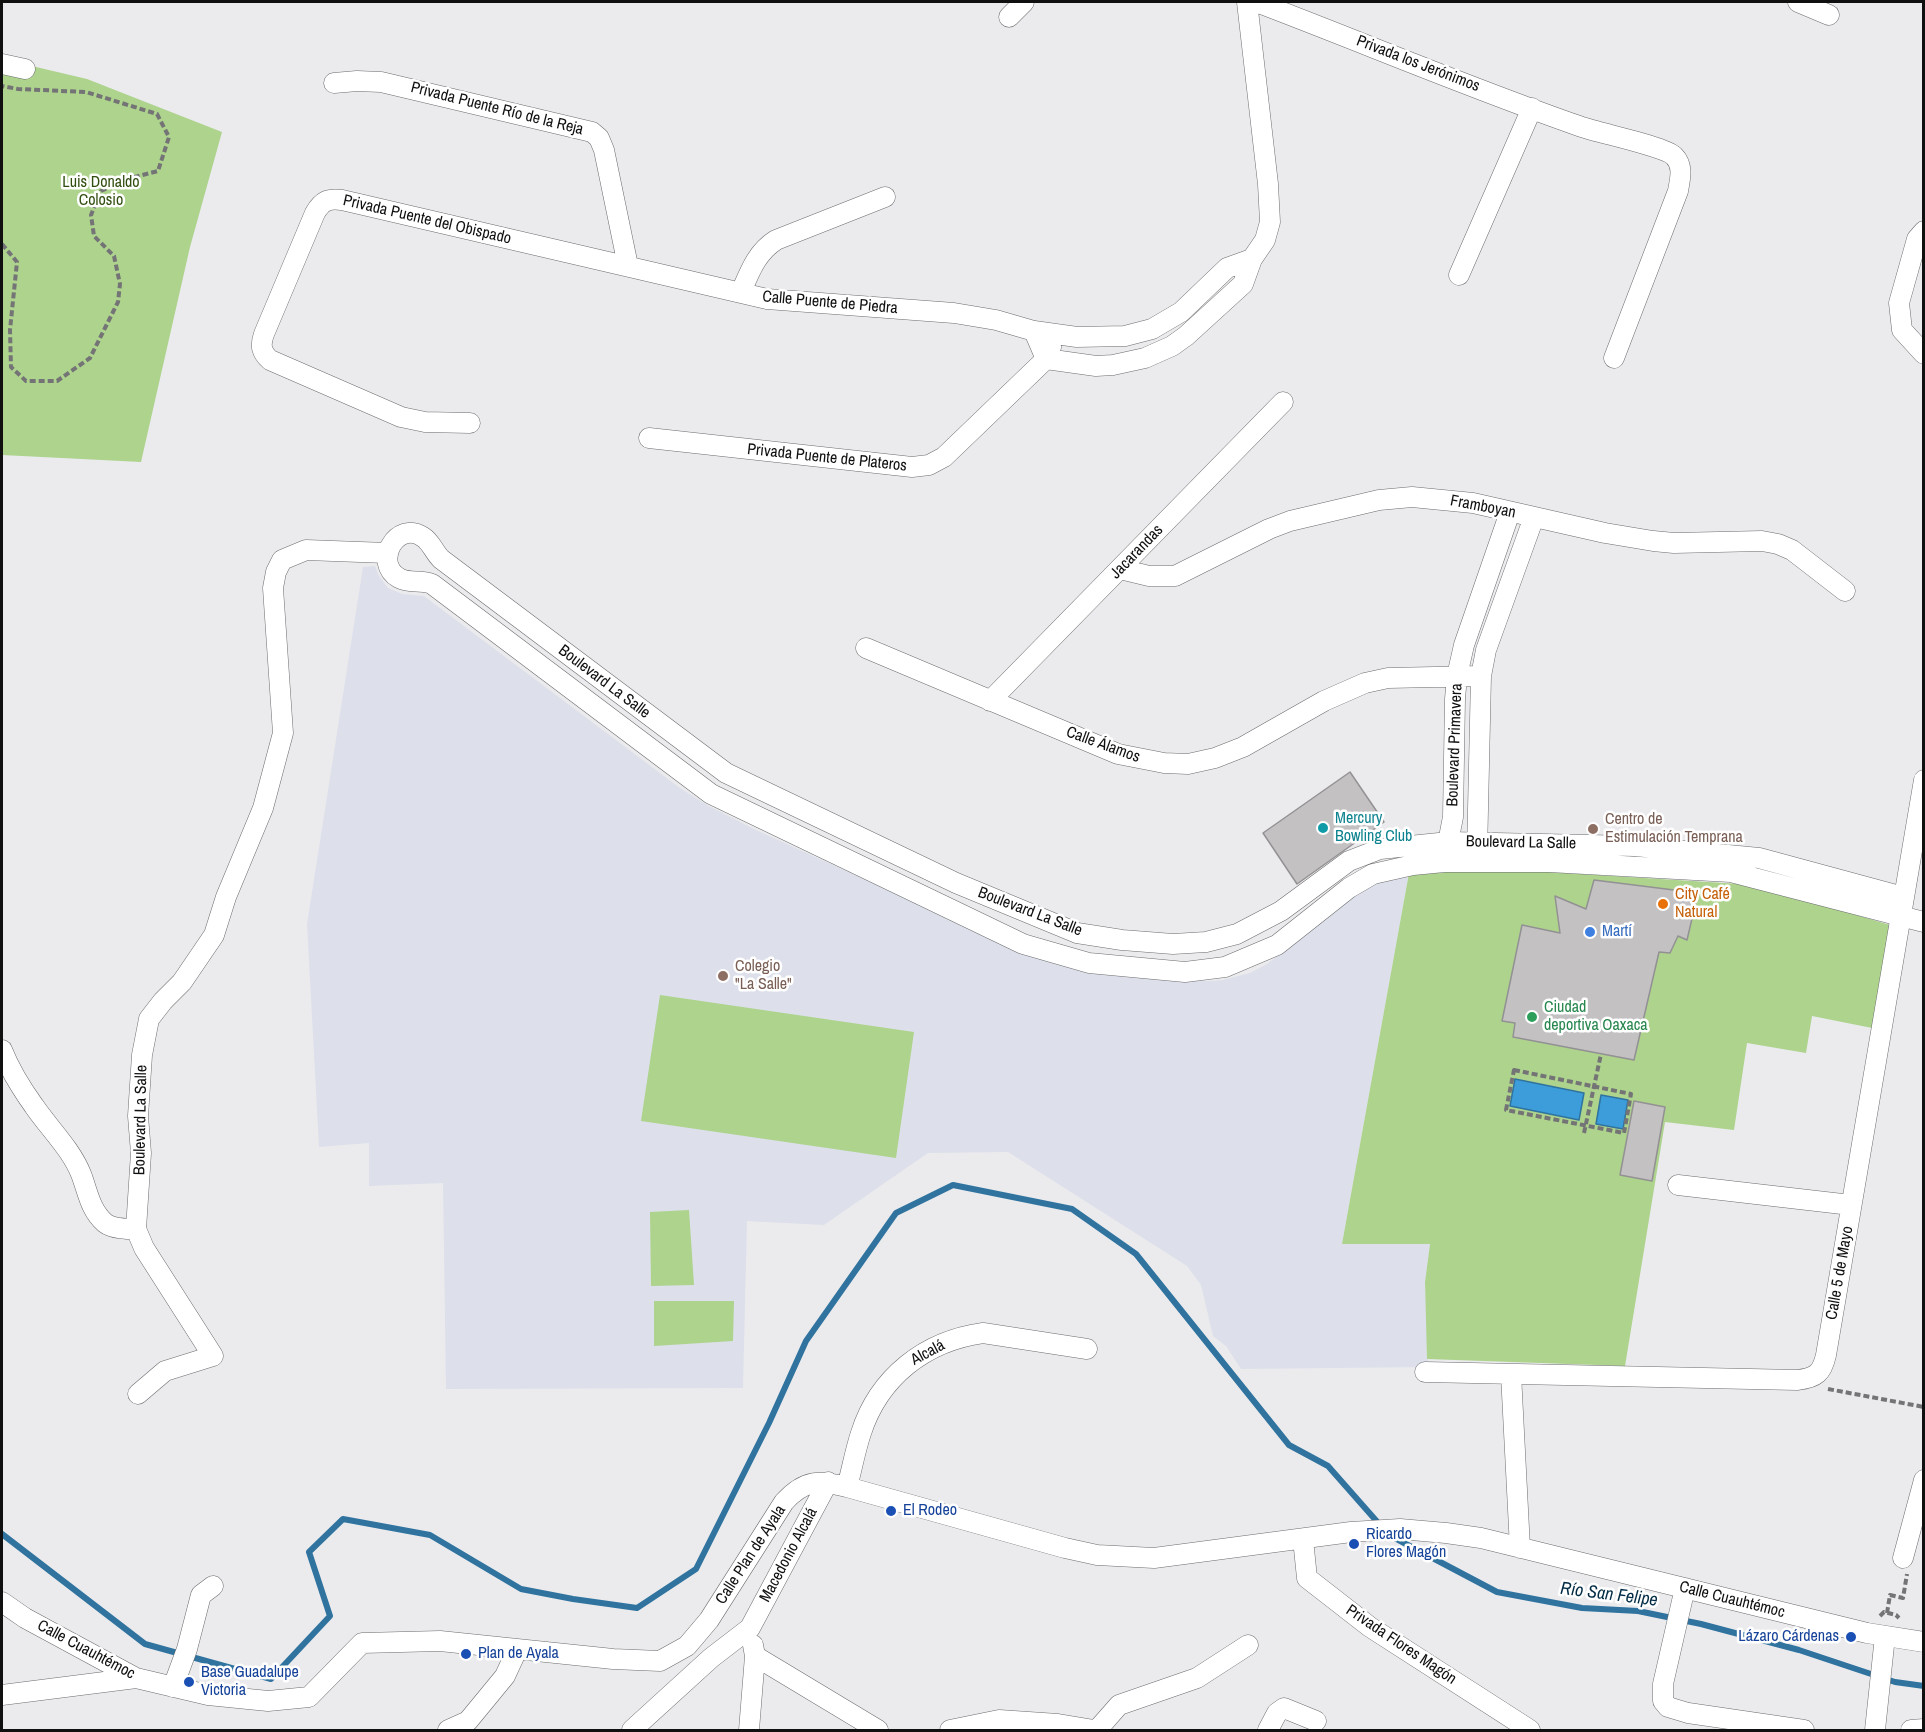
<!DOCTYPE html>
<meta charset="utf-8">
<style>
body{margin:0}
#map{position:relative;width:1925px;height:1732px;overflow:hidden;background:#ebebee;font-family:"Archivo Narrow",sans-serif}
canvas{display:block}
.frame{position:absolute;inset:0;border:3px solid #101011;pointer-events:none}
</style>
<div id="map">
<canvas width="1925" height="1732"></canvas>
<div class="frame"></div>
</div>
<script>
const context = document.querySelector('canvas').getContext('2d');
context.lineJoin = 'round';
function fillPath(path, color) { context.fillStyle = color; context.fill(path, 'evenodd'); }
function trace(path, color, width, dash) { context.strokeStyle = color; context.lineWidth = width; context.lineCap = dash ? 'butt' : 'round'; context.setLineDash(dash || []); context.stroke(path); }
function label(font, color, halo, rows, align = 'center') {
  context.font = font + ' "Archivo Narrow",sans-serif'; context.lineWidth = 5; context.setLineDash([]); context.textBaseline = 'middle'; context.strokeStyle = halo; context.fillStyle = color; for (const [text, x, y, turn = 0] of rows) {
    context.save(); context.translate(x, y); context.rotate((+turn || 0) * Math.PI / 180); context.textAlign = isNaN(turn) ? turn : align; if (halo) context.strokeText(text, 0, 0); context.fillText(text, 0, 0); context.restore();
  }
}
const built = new Path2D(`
 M 375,566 L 379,576 L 388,588 L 402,594 L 424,596 L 680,788 L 707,805 L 754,829 L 969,927 L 1164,979 L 1209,981 L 1223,980 L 1250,973 L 1267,964 L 1371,884 L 1409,873 L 1342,1244 L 1430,1244 L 1425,1282 L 1428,1367 L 1241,1369 L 1226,1346 L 1213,1336 L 1201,1285 L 1187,1266 L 1008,1152 L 928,1153 L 824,1225 L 747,1221 L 743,1388 L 446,1389 L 443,1183 L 369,1186 L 369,1143 L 319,1147 L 307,924 L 363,567 Z`);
const green = new Path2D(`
 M 2,59 L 87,79 L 222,132 L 190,247 L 141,462 L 2,455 Z
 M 1469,867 L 1756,885 L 1890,925 L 1872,1028 L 1812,1016 L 1806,1053 L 1747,1043 L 1734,1130 L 1665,1122 L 1625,1366 L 1427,1359 L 1425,1282 L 1430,1244 L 1342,1244 L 1409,873 L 1441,873 Z
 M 660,995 L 914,1032 L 896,1158 L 641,1121 Z
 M 689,1210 L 694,1285 L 651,1286 L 650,1212 Z
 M 654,1301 L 734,1301 L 733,1341 L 654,1346 Z`);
const water = new Path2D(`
 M 1515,1079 L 1584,1093 L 1579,1120 L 1510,1106 Z
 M 1601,1095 L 1628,1100 L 1623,1129 L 1596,1124 Z`);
const stream = new Path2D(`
 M 2,1534 L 145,1644 L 271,1679 L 330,1616 L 309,1552 L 343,1519 L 430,1535 L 521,1589 L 573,1599 L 637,1608 L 696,1569 L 769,1423 L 806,1341 L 896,1213 L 953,1185 L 1072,1209 L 1136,1254 L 1289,1445 L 1328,1466 L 1380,1525
 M 1389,1535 L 1497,1592 L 1582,1608 L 1638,1611 L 1701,1624 L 1799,1650 L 1895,1682 L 1924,1686`);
const building = new Path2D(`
 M 1350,772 L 1384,822 L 1297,884 L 1263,833 Z
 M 1594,880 L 1698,893 L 1687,940 L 1678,936 L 1670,953 L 1659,952 L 1634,1060 L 1513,1037 L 1515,1023 L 1502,1021 L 1522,925 L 1560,933 L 1555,896 L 1586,909 Z
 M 1634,1101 L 1665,1107 L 1652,1181 L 1620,1175 Z`);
const path = new Path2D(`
 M 2,244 L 17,262 L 10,330 L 11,367 L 26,381 L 57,381 L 90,358 L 118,302 L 120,284 L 114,256 L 94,236 L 91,215 L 101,191 L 127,179 L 158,171 L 169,137 L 157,114 L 86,92 L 18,89 L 2,86
 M 1514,1070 L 1631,1094 L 1624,1133 L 1506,1110 Z
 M 1584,1133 L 1601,1054
 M 1828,1389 L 1924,1407
 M 1887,1613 L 1890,1595 L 1903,1598 L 1907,1574
 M 1880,1616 L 1884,1612 L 1896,1615 L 1899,1618`);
const minor = new Path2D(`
 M 1256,2 C 1364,43 1470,88 1579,126 C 1598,133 1663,146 1674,156 C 1684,166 1680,179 1678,191 L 1614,358
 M 1798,2 L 1829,15
 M 1009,17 L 1024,2
 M 2,64 L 25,69
 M 334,83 L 357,81 L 381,82 L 592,132 L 599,138 L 604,150 L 628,266
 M 1924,231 L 1917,239 L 1899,303 L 1902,330 L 1924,354
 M 1459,275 L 1532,108
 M 741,292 C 750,271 757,252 776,240 L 885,197
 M 1034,331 L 1046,359 L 1096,366 L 1113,365 L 1145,358 L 1172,346 L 1186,336 L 1243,284 L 1252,259 L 1265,240 L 1270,222 L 1268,184 L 1247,2
 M 470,423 L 425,422 L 401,417 L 270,360 C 261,352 260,345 264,334 L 315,213 C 322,201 328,198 342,200 L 767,299 L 954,313 L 996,320 L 1034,331 L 1077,337 L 1125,336 L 1152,329 L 1181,312 L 1227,268 L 1252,259
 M 649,438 L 912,467 L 929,465 L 944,457 L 1046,359 L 1051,347
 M 1120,569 L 1149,576 L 1175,576 L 1269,529 L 1290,521 L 1379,500 L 1412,497 L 1473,503 L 1605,533 L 1653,541 L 1674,543 L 1762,541 L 1778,544 L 1792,550 L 1845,591
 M 866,648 L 1118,754 L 1164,763 L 1188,764 L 1215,758 L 1243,747 L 1324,701 L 1365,683 L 1388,678 L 1481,676
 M 990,701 L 1283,402
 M 1446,853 L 1453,817 L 1455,699 L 1457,676 L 1464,645 L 1510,512
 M 1477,854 L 1481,676 L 1486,650 L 1534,517
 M 1903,897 L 1759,858 L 1635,846 L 1449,842 L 1380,849 L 1349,861 L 1281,911 L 1237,934 L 1206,942 L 1173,944 L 1122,940 L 1077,933 L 956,883 L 726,773 L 441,559 C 434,552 431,542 423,537 C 397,519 372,563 399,578 C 409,584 421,579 432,584 L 711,794 L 1023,944 L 1089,963 L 1185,972 L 1225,967 L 1277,945 L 1349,888 L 1373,874 L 1413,865 L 1444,862 L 1549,862 L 1731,872 L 1924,922
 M 2,1050 C 10,1070 21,1088 34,1106 C 49,1128 71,1149 81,1174 C 88,1192 90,1210 105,1223 C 113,1229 127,1229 136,1229 L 141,1153 L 138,1116 L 142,1055 L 149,1019 L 163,1001 L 182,982 L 214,935 L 226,897 L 263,808 L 283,733 L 273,588 L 276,572 L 282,560 L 306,550 L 387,553
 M 1678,1185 L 1851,1205
 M 136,1229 L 144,1248 L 213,1356 L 165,1371 L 138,1394
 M 1425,1372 L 1797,1380 C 1816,1378 1822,1373 1826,1355 L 1924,780
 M 1511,1374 L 1520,1548
 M 847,1487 C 852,1469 855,1451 861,1433 C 879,1377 925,1341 983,1333 L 1087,1349
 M 1303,1539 L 1307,1578 L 1370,1627 L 1530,1730
 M 1903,1558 L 1924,1480
 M 1685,1588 L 1663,1684 L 1663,1701 L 1668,1707 L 1688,1713 L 1804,1730
 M 2,1602 L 25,1618 L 136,1678 L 208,1695 L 268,1701 L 309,1697 L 362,1643 L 440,1641 L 613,1659 L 660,1661 L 687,1646 L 709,1620 L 784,1502 C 805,1479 819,1480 847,1487 L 1065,1548 L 1097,1555 L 1154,1558 L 1351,1532 L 1400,1529 L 1446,1533 L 1481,1538 L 1867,1633 L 1924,1642
 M 755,1656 L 878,1730
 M 173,1687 L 187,1649 L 201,1595 L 213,1586
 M 2,1695 L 136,1678
 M 448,1730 L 468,1721 L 505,1676 L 517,1650
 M 632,1730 L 711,1658 L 750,1628 L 828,1482
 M 749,1730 L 755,1656 L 753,1645
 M 950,1730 L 999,1720 L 1058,1724 L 1094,1730
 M 1097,1730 L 1119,1705 L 1197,1678 L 1248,1645
 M 1268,1730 L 1277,1713 L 1284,1708 L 1316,1721
 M 1875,1730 L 1885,1636
 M 1911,1730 L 1924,1729`);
const markers = [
 [1323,828,6,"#0f9aa8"],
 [1593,829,6,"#8d6e63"],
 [1663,904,6,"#e8710a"],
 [1590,932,6,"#3f7fe0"],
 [723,976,6,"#8d6e63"],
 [1532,1017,6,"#2e9e5b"],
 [891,1511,6,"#1a4fb4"],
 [1354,1544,6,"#1a4fb4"],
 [1851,1637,6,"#1a4fb4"],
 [466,1654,6,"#1a4fb4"],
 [189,1682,6,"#1a4fb4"]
];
const streetNames = [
 ["Privada los Jerónimos",1418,64,21],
 ["Privada Puente Río de la Reja",497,109,14],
 ["Privada Puente del Obispado",427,220,13],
 ["Calle Puente de Piedra",830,303,5],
 ["Privada Puente de Plateros",827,458,6],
 ["Framboyan",1483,507,11],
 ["Jacarandas",1137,552,-46],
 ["Boulevard La Salle",604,682,37],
 ["Calle Álamos",1103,745,20],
 ["Boulevard Primavera",1455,745,-88],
 ["Boulevard La Salle",1521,843,1],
 ["Boulevard La Salle",1030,912,21],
 ["Boulevard La Salle",141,1120,-89],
 ["Calle 5 de Mayo",1840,1273,-80],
 ["Alcalá",928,1353,-28],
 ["Calle Plan de Ayala",751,1555,-57],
 ["Macedonio Alcalá",789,1555,-62],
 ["Calle Cuauhtémoc",1732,1600,14],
 ["Privada Flores Magón",1401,1645,34],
 ["Calle Cuauhtémoc",86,1650,28]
];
const parkNames = [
 ["Luis Donaldo",101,183],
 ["Colosio",101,201]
];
const cultureNames = [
 ["Mercury",1335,819],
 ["Bowling Club",1335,837]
];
const educationNames = [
 ["Centro de",1605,820],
 ["Estimulación Temprana",1605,838],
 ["Colegio",735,967],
 ["\"La Salle\"",735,985]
];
const foodNames = [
 ["City Café",1675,895],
 ["Natural",1675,913]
];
const shopNames = [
 ["Martí",1602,932]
];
const leisureNames = [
 ["Ciudad",1544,1008],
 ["deportiva Oaxaca",1544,1026]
];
const transitNames = [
 ["El Rodeo",903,1511],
 ["Ricardo",1366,1535],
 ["Flores Magón",1366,1553],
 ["Lázaro Cárdenas",1839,1637,"right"],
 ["Plan de Ayala",478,1654],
 ["Base Guadalupe",201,1673],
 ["Victoria",201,1691]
];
const waterNames = [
 ["Río San Felipe",1609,1595,7]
];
fillPath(built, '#dde0ea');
fillPath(green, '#add38d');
fillPath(water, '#3c9dda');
trace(water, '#2f739e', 1.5);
trace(stream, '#2f739e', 6);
fillPath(building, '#c4c1c3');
trace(building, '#939193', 1.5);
trace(minor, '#6b6c6e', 21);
trace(path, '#747476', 4, [6, 3]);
trace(minor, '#fff', 20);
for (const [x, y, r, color] of markers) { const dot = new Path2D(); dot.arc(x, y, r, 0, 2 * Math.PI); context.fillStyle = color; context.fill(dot); trace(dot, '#fff', 2); }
label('16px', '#101011', '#fff', streetNames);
label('16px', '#314e10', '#fff', parkNames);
label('16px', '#0d838f', '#fff', cultureNames, 'left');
label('16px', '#785e54', '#fff', educationNames, 'left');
label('16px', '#c56008', '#fff', foodNames, 'left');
label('16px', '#366cbe', '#fff', shopNames, 'left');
label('16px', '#27864d', '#fff', leisureNames, 'left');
label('16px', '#164399', '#fff', transitNames, 'left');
label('italic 18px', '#032d46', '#fff', waterNames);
</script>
